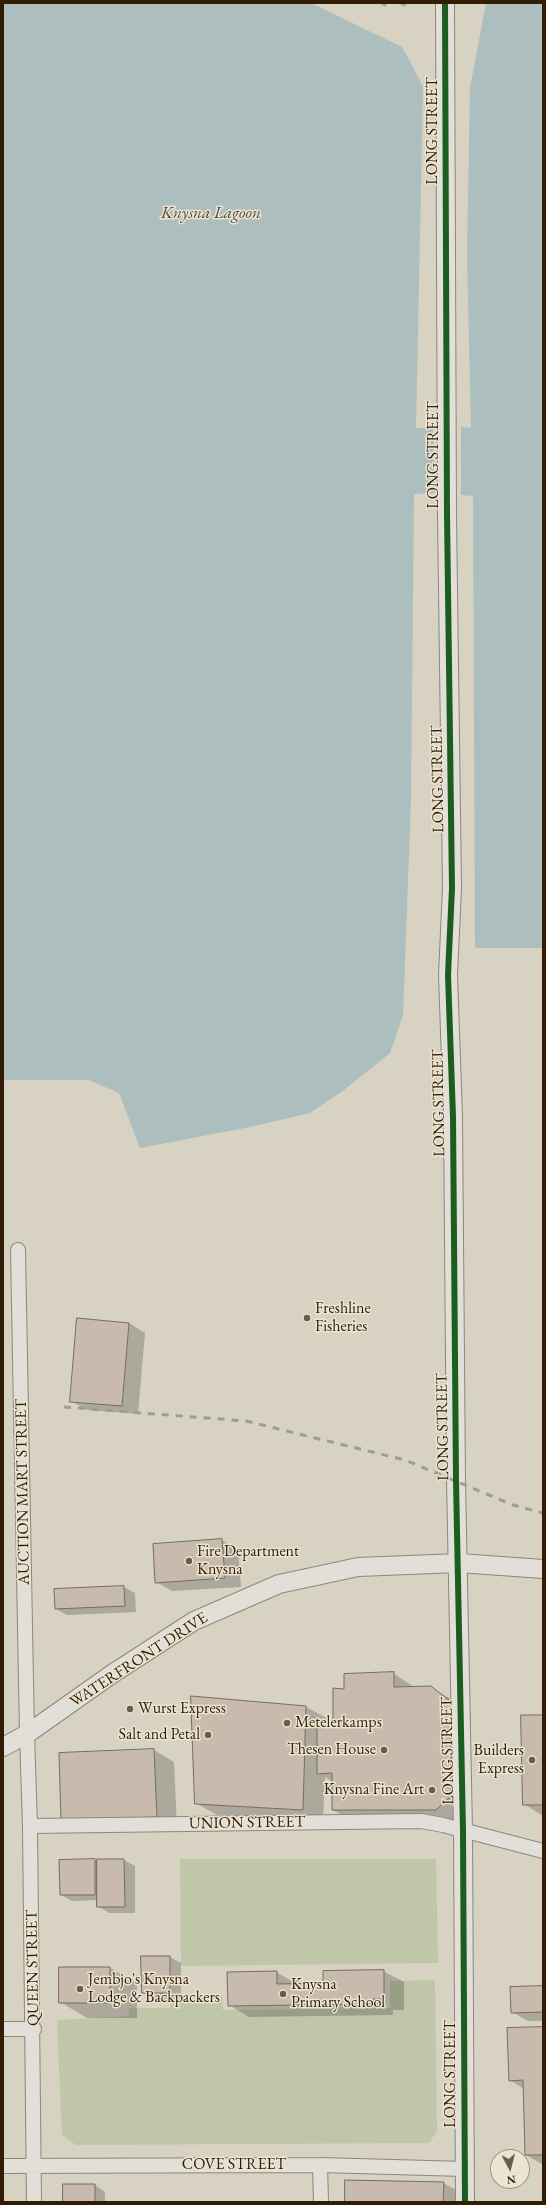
<!DOCTYPE html>
<style>
body{margin:0}
#map{position:relative;width:546px;height:2205px;overflow:hidden;background:#d8d2c3;font-family:"EB Garamond",serif}
canvas{display:block}
.frame{position:absolute;inset:0;border:4px solid #321c04;pointer-events:none}
.north{position:absolute;left:490px;top:2149px;width:40px;height:40px;box-sizing:border-box;background:#ebe4d3;border:1px solid #a19480;border-radius:50%;rotate:173deg;font-size:11px;font-weight:700;line-height:16px;text-align:center;color:#321c04}
.north::after{content:'';display:block;margin:auto;width:14px;height:18px;background:#6c5c47;clip-path:polygon(50% 0,100% 100%,50% 72%,0 100%)}
</style>
<div id="map">
<canvas width="546" height="2205"></canvas>
<div class="frame"></div>
<div class="north">N</div>
</div>
<script>
const context = document.querySelector('canvas').getContext('2d');
context.lineJoin = 'round';
function fillPath(path, color) { context.fillStyle = color; context.fill(path, 'evenodd'); }
function trace(path, color, width, dash) { context.strokeStyle = color; context.lineWidth = width; context.lineCap = dash ? 'butt' : 'round'; context.setLineDash(dash || []); context.stroke(path); }
function label(font, color, halo, rows, align = 'center') {
  context.font = font + ' "EB Garamond",serif'; context.lineWidth = 3; context.setLineDash([]); context.textBaseline = 'middle'; context.strokeStyle = halo; context.fillStyle = color; for (const [text, x, y, turn = 0] of rows) {
    context.save(); context.translate(x, y); context.rotate((+turn || 0) * Math.PI / 180); context.textAlign = isNaN(turn) ? turn : align; if (halo) context.strokeText(text, 0, 0); context.fillText(text, 0, 0); context.restore();
  }
}
const green = new Path2D(`
 M 180,1859 L 436,1859 L 438,1963 L 181,1966 Z
 M 435,1980 L 437,2131 L 429,2143 L 76,2145 L 62,2135 L 57,2020 L 129,2016 L 129,2008 L 170,2008 L 170,1995 L 222,1995 L 223,2010 L 390,2008 L 390,1981 Z`);
const water = new Path2D(`
 M 3,3 L 311,3 L 402,47 L 423,86 L 416,428 L 433,429 L 435,493 L 414,494 L 411,800 L 403,1015 L 390,1053 L 344,1090 L 310,1113 L 250,1127 L 140,1148 L 119,1093 L 89,1080 L 3,1080 Z
 M 486,3 L 543,3 L 543,948 L 475,948 L 473,496 L 461,495 L 461,427 L 471,428 L 467,256 L 470,88 Z`);
const shadow = new Path2D(`
 M 379,3 L 388,3 L 385,7 Z
 M 397,3 L 407,3 L 405,7 Z
 M 129,1323 L 145,1333 L 138,1414 L 87,1410 L 71,1401 Z
 M 222,1540 L 238,1550 L 241,1587 L 172,1591 L 156,1582 L 154,1545 Z
 M 124,1587 L 135,1593 L 136,1612 L 67,1615 L 56,1609 Z
 M 393,1673 L 414,1687 L 430,1687 L 451,1699 L 471,1715 L 471,1808 L 457,1822 L 354,1822 L 333,1810 L 333,1782 L 325,1777 L 323,1821 L 217,1815 L 196,1803 L 192,1697 L 306,1707 L 327,1718 L 326,1728 L 334,1728 L 345,1690 Z
 M 543,1716 L 543,1816 L 524,1804 Z
 M 154,1750 L 174,1762 L 177,1828 L 83,1831 Z
 M 94,1860 L 98,1862 L 124,1860 L 135,1866 L 135,1913 L 109,1913 L 98,1906 L 98,1900 L 72,1901 L 61,1895 Z
 M 170,1957 L 181,1963 L 181,1999 L 154,1999 L 143,1993 Z
 M 110,1968 L 137,1983 L 137,2018 L 87,2018 L 60,2002 Z
 M 383,1971 L 404,1982 L 404,2010 L 393,2010 L 393,2015 L 249,2017 L 229,2005 L 276,1972 L 297,1984 L 324,1984 Z
 M 543,1987 L 543,2021 L 528,2021 L 512,2012 Z
 M 543,2028 L 543,2164 L 542,2164 L 526,2155 L 524,2089 L 510,2080 Z
 M 443,2183 L 464,2194 L 464,2202 L 346,2202 Z
 M 95,2185 L 105,2192 L 105,2202 L 64,2202 Z`);
const building = new Path2D(`
 M 77,1318 L 129,1323 L 122,1406 L 70,1402 Z
 M 222,1539 L 225,1578 L 155,1583 L 153,1544 Z
 M 124,1586 L 125,1606 L 55,1609 L 54,1589 Z
 M 394,1672 L 394,1687 L 431,1686 L 451,1702 L 451,1796 L 436,1810 L 332,1810 L 332,1773 L 317,1774 L 317,1727 L 333,1727 L 333,1688 L 344,1689 L 344,1674 Z
 M 191,1696 L 306,1706 L 303,1810 L 195,1804 Z
 M 521,1715 L 543,1715 L 543,1805 L 523,1805 Z
 M 154,1749 L 157,1817 L 61,1820 L 59,1753 Z
 M 95,1859 L 95,1895 L 60,1895 L 59,1860 Z
 M 97,1859 L 124,1859 L 125,1907 L 97,1907 Z
 M 141,1956 L 170,1956 L 170,1993 L 142,1993 Z
 M 59,1967 L 110,1967 L 110,2003 L 59,2003 Z
 M 384,1970 L 384,1999 L 373,1999 L 373,2004 L 228,2006 L 227,1972 L 277,1971 L 277,1984 L 323,1983 L 323,1971 Z
 M 543,1986 L 543,2012 L 511,2013 L 510,1987 Z
 M 543,2027 L 543,2155 L 525,2155 L 523,2080 L 509,2081 L 507,2028 Z
 M 345,2180 L 444,2182 L 443,2202 L 345,2202 Z
 M 63,2184 L 95,2184 L 95,2202 L 63,2202 Z`);
const minor = new Path2D(`
 M 18,1250 L 27,1734 L 30,1826 L 34,2202
 M 30,1826 L 421,1821 L 443,1825 L 543,1851
 M 3,2029 L 34,2029
 M 320,2165 L 321,2202
 M 3,2166 L 320,2165 L 465,2169`);
const tertiary = new Path2D(`
 M 445,3 L 447,515 L 452,888 L 448,975 L 453,1117 L 456,1481 L 463,1831 L 465,2202
 M 3,1747 L 27,1734 L 112,1674 L 194,1621 L 279,1584 L 358,1567 L 459,1563 L 543,1569`);
const rail = new Path2D(`
 M 64,1407 L 246,1421 L 405,1460 L 513,1505 L 543,1513`);
const cycleway = new Path2D(`
 M 445,3 L 447,515 L 452,888 L 448,975 L 453,1117 L 456,1481 L 463,1831 L 465,2202`);
const markers = [
 [307,1318,4,"#6c5c47"],
 [189,1561,4,"#6c5c47"],
 [130,1709,4,"#6c5c47"],
 [287,1723,4,"#6c5c47"],
 [208,1735,4,"#6c5c47"],
 [384,1750,4,"#6c5c47"],
 [532,1760,4,"#6c5c47"],
 [432,1790,4,"#6c5c47"],
 [80,1989,4,"#6c5c47"],
 [283,1994,4,"#6c5c47"]
];
const streetNames = [
 ["LONG STREET",433,131,-90],
 ["LONG STREET",434,455,-90],
 ["LONG STREET",438,779,-91],
 ["LONG STREET",439,1103,-91],
 ["LONG STREET",443,1427,-91],
 ["AUCTION MART STREET",23,1492,-91],
 ["WATERFRONT DRIVE",139,1660,-33],
 ["LONG STREET",448,1751,-91],
 ["UNION STREET",247,1823,-1],
 ["QUEEN STREET",33,1968,-91],
 ["LONG STREET",451,2074,-90],
 ["COVE STREET",234,2165]
];
const poiNames = [
 ["Freshline",315,1309],
 ["Fisheries",315,1327],
 ["Fire Department",197,1552],
 ["Knysna",197,1570],
 ["Wurst Express",138,1709],
 ["Metelerkamps",295,1723],
 ["Salt and Petal",200,1735,"right"],
 ["Thesen House",376,1750,"right"],
 ["Builders",524,1751,"right"],
 ["Express",524,1769,"right"],
 ["Knysna Fine Art",424,1790,"right"],
 ["Jembjo's Knysna",88,1980],
 ["Lodge & Backpackers",88,1998],
 ["Knysna",291,1985],
 ["Primary School",291,2003]
];
const waterNames = [
 ["Knysna Lagoon",211,213]
];
fillPath(green, '#c0c7a9');
fillPath(water, '#acbebd');
fillPath(shadow, '#0003');
fillPath(building, '#c8baad');
trace(building, '#746d62', 1);
trace(minor, '#8d877b', 16);
trace(tertiary, '#8d877b', 20);
trace(minor, '#e1dfd7', 14);
trace(tertiary, '#e1dfd7', 18);
trace(rail, '#a09c93', 3, [7, 7]);
trace(cycleway, '#1b5e20', 6);
for (const [x, y, r, color] of markers) { const dot = new Path2D(); dot.arc(x, y, r, 0, 2 * Math.PI); context.fillStyle = color; context.fill(dot); trace(dot, '#ebe4d3', 1.5); }
label('16px', '#321c04', '#ebe4d3', streetNames);
label('16px', '#321c04', '#ebe4d3', poiNames, 'left');
label('italic 17px', '#514a3b', '#ebe4d3', waterNames);
</script>
